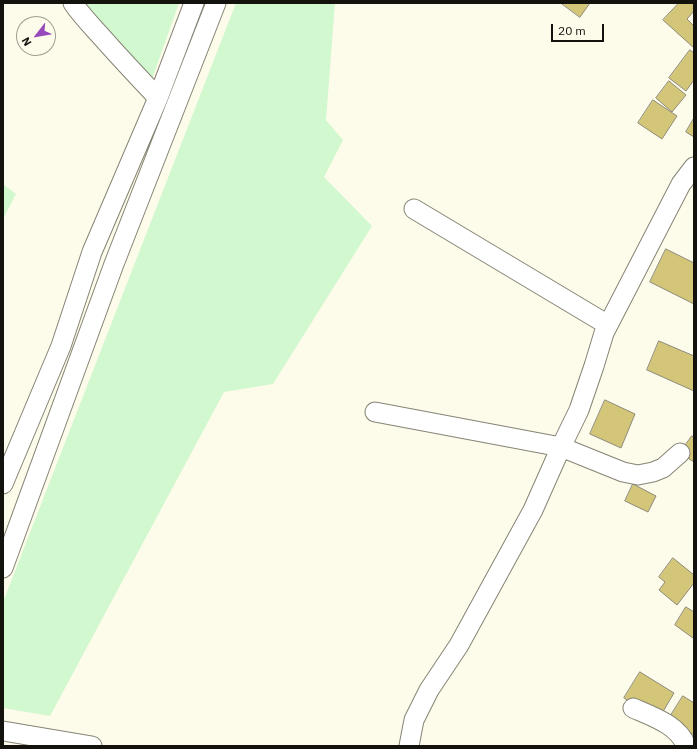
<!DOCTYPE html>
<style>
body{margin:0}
#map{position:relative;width:697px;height:749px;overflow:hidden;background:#fdfbea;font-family:"IBM Plex Sans",sans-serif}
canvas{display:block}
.frame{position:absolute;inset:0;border:4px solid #13120d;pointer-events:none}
.north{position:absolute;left:16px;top:16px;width:40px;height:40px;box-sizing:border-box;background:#fdfbea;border:1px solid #9f9e92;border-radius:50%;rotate:239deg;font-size:11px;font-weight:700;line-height:16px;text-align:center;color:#13120d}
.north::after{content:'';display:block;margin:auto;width:14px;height:18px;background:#974abc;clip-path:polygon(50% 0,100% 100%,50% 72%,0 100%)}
.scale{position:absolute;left:551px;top:24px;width:53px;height:18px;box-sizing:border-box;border:2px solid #13120d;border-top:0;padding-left:5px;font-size:12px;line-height:14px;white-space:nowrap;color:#13120d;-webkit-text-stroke:3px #fdfbea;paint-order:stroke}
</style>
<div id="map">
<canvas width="697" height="749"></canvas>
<div class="frame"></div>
<div class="north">N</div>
<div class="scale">20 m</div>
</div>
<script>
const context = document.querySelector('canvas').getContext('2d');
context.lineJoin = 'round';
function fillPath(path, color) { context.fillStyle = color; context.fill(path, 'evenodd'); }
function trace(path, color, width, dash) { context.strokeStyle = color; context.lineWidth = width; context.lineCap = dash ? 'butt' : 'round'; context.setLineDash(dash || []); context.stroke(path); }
const green = new Path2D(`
 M 84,3 L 179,3 L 151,82 Z
 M 236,3 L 335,3 L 326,120 L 343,140 L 324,177 L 372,226 L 273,384 L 224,392 L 50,716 L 3,708 L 3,602 Z
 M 3,184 L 16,194 L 3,219 Z`);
const building = new Path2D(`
 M 561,3 L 590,3 L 580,17 Z
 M 679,3 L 694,3 L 694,11 L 687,19 L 694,26 L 694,48 L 663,20 Z
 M 690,50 L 694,53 L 694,80 L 686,91 L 669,78 Z
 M 669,81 L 686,95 L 672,112 L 656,98 Z
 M 653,100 L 677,116 L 662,139 L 638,123 Z
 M 694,118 L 694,137 L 686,132 Z
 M 666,249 L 694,263 L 694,304 L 650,282 Z
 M 659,341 L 694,356 L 694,391 L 647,370 Z
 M 605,400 L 635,414 L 621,448 L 590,434 Z
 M 692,436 L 694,438 L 694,462 L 680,453 Z
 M 633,484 L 656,496 L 648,512 L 625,501 Z
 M 673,558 L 694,575 L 694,583 L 677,605 L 659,590 L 665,582 L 659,577 Z
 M 686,607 L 694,612 L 694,635 L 693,638 L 675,625 Z
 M 640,672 L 674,693 L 658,720 L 624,698 Z
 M 683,696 L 694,703 L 694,735 L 668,720 Z`);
const minor = new Path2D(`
 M 73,3 C 83,18 96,30 107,43 C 124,62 141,80 158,98
 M 414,209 L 608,325
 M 375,412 L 561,447 L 623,472 L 638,475 L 653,472 L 663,468 L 680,453
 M 3,484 L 61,346 L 92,252 L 158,98 L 194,3
 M 3,568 L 114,264 L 216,3
 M 633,708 C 651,716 679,725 686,746
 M 3,731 L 92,746
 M 409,746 L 414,720 L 429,690 L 459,645 L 533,510 L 561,447 L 579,410 L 594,366 L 604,333 L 681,184 L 694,167`);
fillPath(green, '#d2f8cf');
fillPath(building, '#d3c678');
trace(building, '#8d8a7b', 1);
trace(minor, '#868475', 21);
trace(minor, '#fff', 19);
</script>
